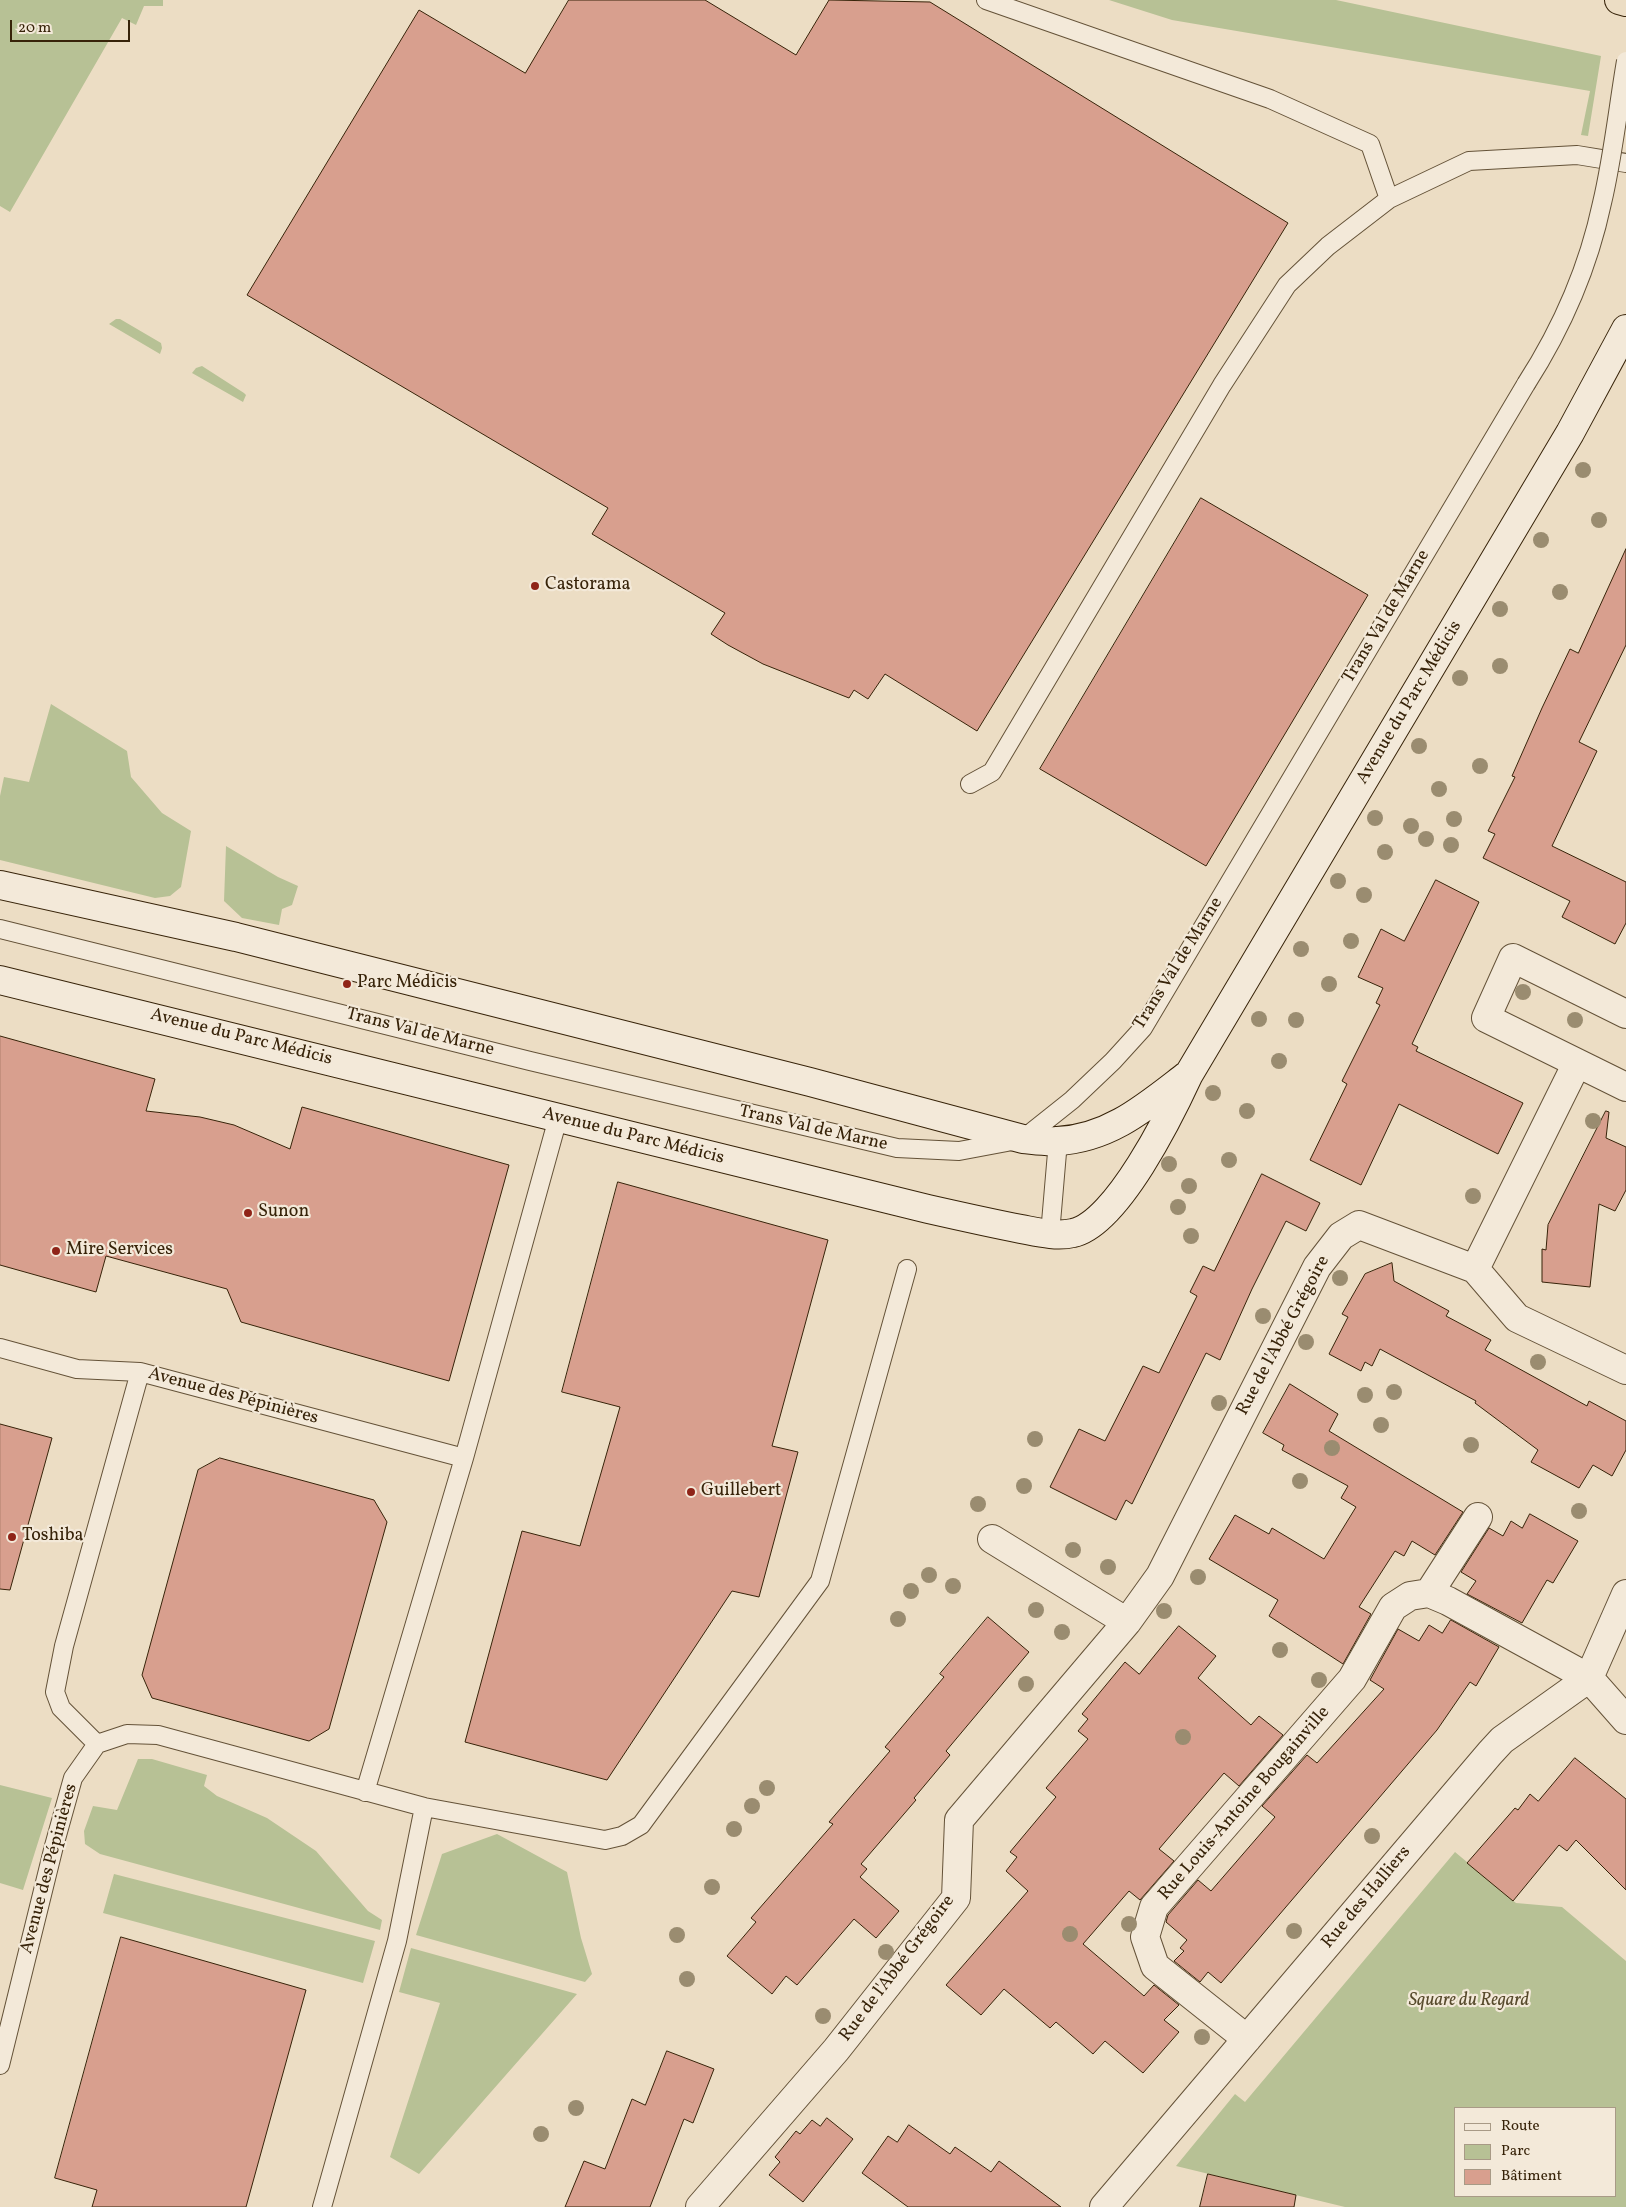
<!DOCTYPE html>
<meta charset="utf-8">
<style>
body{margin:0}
#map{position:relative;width:1626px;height:2207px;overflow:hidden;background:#ecddc4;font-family:Vollkorn,serif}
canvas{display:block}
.legend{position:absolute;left:1454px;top:2107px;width:162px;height:90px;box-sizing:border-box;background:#f3e9d9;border:1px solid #a89a86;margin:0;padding:6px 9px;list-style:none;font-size:15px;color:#372309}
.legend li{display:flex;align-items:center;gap:10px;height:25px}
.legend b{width:25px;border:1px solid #a89a86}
.scale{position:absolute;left:10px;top:20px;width:120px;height:22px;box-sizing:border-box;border:2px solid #372309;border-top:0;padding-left:6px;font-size:15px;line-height:18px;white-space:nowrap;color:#372309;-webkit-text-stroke:4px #f3e9d9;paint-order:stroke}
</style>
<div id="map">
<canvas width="1626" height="2207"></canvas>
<ul class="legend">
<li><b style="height:6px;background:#f3e9d9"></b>Route</li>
<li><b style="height:14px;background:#b7c195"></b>Parc</li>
<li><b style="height:14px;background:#d89f8e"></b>Bâtiment</li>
</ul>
<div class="scale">20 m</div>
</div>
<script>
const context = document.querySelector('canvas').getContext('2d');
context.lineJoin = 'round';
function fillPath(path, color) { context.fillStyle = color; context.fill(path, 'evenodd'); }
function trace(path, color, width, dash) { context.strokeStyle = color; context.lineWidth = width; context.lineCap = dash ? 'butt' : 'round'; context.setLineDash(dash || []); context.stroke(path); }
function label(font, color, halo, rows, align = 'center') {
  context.font = font + ' Vollkorn,serif'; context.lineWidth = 4.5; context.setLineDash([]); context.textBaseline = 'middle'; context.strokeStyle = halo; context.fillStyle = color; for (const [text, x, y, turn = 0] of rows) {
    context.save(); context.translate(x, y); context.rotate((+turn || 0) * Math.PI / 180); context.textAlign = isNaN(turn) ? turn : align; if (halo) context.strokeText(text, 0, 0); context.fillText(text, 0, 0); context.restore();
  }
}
const green = new Path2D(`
 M 0,0 L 163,0 L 163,6 L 144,6 L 136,25 L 122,18 L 10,212 L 0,206 Z
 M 1109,0 L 1336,0 L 1601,56 L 1588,136 L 1581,135 L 1590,91 L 1172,20 Z
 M 116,319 L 120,319 L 161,343 L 162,348 L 160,354 L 109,324 Z
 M 202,366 L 244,393 L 246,395 L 243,402 L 192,373 L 196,368 Z
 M 51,704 L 127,751 L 131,777 L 162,813 L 191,831 L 181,887 L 170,896 L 155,898 L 0,860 L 0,796 L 4,777 L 29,782 Z
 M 226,846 L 278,877 L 298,886 L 292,905 L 282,909 L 279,925 L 242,918 L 224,901 Z
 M 138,1759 L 152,1759 L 207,1775 L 204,1786 L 217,1796 L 267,1818 L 316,1851 L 368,1911 L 382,1920 L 380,1930 L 100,1854 L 85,1844 L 84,1831 L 93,1806 L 117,1810 Z
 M 0,1785 L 52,1798 L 23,1890 L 0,1883 Z
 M 497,1834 L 567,1872 L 581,1938 L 592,1974 L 585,1982 L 416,1935 L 442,1854 Z
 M 1455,1852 L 1516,1903 L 1562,1907 L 1626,1961 L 1626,2207 L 1345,2207 L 1176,2166 L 1235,2094 L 1245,2102 ZM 1455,2108 L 1615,2108 L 1615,2196 L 1455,2196 Z
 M 114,1874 L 375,1941 L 363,1983 L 103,1913 Z
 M 411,1948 L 577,1994 L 419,2174 L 390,2157 L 440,2003 L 399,1992 Z`);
const building = new Path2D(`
 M 569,0 L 705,0 L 796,55 L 829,0 L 930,2 L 1288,223 L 977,731 L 885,674 L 868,699 L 854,690 L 849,698 L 763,664 L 728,645 L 711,634 L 725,613 L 592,534 L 608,508 L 247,295 L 419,10 L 525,73 Z
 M 1201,498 L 1368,595 L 1206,866 L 1040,769 Z
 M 1626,549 L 1626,645 L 1579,742 L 1597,751 L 1552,846 L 1626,882 L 1626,923 L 1615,944 L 1562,917 L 1570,901 L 1483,858 L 1495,834 L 1488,831 L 1515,777 L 1512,776 L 1542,708 L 1570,649 L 1578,653 Z
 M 1436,880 L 1479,902 L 1412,1044 L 1418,1047 L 1416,1051 L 1523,1103 L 1498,1154 L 1399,1104 L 1361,1185 L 1310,1160 L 1347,1084 L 1342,1081 L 1380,1005 L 1376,1003 L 1383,988 L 1358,977 L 1381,929 L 1404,941 Z
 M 0,1036 L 155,1079 L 146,1111 L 200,1117 L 234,1125 L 290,1149 L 302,1107 L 509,1165 L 449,1381 L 241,1322 L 227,1289 L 106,1256 L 96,1292 L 0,1265 Z
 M 1606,1111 L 1609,1112 L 1606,1138 L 1626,1147 L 1626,1190 L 1615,1211 L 1599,1204 L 1590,1287 L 1542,1282 L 1542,1249 L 1546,1250 L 1548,1225 Z
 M 1262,1174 L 1320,1203 L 1306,1231 L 1286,1221 L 1252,1289 L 1220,1360 L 1206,1353 L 1132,1504 L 1126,1500 L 1116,1520 L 1050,1487 L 1079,1429 L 1105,1441 L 1143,1366 L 1159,1373 L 1197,1296 L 1190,1292 L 1203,1266 L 1214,1271 Z
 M 618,1182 L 828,1240 L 772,1446 L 798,1452 L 759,1597 L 732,1591 L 607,1780 L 465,1742 L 522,1531 L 580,1546 L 620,1407 L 562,1392 Z
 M 1392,1263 L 1394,1281 L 1449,1311 L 1446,1316 L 1491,1340 L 1485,1350 L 1587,1406 L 1589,1401 L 1626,1421 L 1626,1450 L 1612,1476 L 1593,1465 L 1579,1488 L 1531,1462 L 1538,1450 L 1475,1403 L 1476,1401 L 1380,1349 L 1372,1366 L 1365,1362 L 1361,1371 L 1329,1354 L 1348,1317 L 1342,1314 L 1365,1274 Z
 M 1290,1384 L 1338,1414 L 1329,1431 L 1463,1512 L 1435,1555 L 1412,1541 L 1404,1556 L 1395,1551 L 1359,1607 L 1371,1614 L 1343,1664 L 1269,1616 L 1278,1600 L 1209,1559 L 1235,1515 L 1269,1534 L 1272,1528 L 1324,1559 L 1356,1507 L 1341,1498 L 1348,1486 L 1282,1450 L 1284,1445 L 1263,1433 Z
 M 0,1424 L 52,1438 L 10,1590 L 0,1589 Z
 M 220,1458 L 374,1500 L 387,1522 L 329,1729 L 309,1741 L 152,1698 L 142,1675 L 198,1470 Z
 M 1530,1514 L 1578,1541 L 1553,1583 L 1547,1580 L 1522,1623 L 1467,1594 L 1476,1581 L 1461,1572 L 1489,1528 L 1503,1536 L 1511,1521 L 1522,1528 Z
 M 988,1617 L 1029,1652 L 946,1751 L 950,1755 L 914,1798 L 916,1800 L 861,1864 L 867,1869 L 860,1877 L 899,1911 L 876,1938 L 854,1919 L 797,1985 L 786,1976 L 772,1994 L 727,1956 L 756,1922 L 751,1918 L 833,1824 L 829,1822 L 890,1751 L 885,1747 L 944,1677 L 940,1674 Z
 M 1451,1620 L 1499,1647 L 1476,1686 L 1470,1682 L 1437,1730 L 1221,1983 L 1208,1972 L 1200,1982 L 1174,1961 L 1184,1951 L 1180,1948 L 1187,1940 L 1166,1922 L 1168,1915 L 1198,1880 L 1211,1891 L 1275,1817 L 1262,1806 L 1307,1755 L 1317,1763 L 1384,1689 L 1370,1680 L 1398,1629 L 1419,1641 L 1429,1625 L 1442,1633 Z
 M 1179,1626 L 1216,1656 L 1198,1678 L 1251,1725 L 1259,1716 L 1283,1735 L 1239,1786 L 1224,1773 L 1159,1849 L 1174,1861 L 1140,1900 L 1129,1891 L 1083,1944 L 1144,1996 L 1154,1985 L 1179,2005 L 1164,2020 L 1179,2032 L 1143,2073 L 1105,2041 L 1093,2054 L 1056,2022 L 1050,2028 L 1004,1989 L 981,2015 L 946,1985 L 1028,1891 L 1006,1871 L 1017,1857 L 1010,1852 L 1056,1797 L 1046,1788 L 1088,1739 L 1078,1731 L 1088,1719 L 1082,1714 L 1125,1662 L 1139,1674 Z
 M 1575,1758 L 1626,1799 L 1626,1890 L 1576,1840 L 1567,1851 L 1559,1845 L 1513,1901 L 1467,1863 L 1515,1808 L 1518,1810 L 1530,1794 L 1538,1801 Z
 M 121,1937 L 306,1990 L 246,2207 L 92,2207 L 97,2190 L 55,2178 Z
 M 667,2051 L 714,2069 L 693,2123 L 684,2119 L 650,2207 L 565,2207 L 584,2161 L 605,2169 L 632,2099 L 645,2105 Z
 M 827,2118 L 853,2139 L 803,2202 L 769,2175 L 780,2162 L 775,2157 L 796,2131 L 800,2134 L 812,2120 L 820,2126 Z
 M 909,2125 L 950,2154 L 955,2147 L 991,2172 L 999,2161 L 1061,2207 L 908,2207 L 862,2173 L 888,2136 L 897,2142 Z
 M 1208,2174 L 1296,2195 L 1294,2207 L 1200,2207 Z`);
const lane = new Path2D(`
 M 986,0 L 1270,99 L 1370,144 L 1389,199 L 1469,161 L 1577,155 L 1626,163
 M 970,784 L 992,772 L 1222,385 L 1287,285 L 1328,246 L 1389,199
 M 0,929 L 530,1061 L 897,1148 L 959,1151 L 1023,1139 L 1072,1100 L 1113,1061 L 1143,1028 L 1526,384
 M 1050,1234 L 1058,1141
 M 0,1348 L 77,1369 L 140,1372 L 464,1458
 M 97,1744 L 61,1708 L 55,1692 L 64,1646 L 140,1372
 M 365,1792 L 464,1458 L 558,1118
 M 424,1807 L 605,1840 L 622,1836 L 641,1825 L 820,1581 L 907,1269
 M 0,2065 L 54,1846 L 73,1778 L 97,1744 L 127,1734 L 158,1735 L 424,1807 L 397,1941 L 322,2207`);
const street = new Path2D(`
 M 1626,1014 L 1513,958 L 1486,1018 L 1626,1087
 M 1475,1269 L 1577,1063
 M 992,1539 L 1127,1622
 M 1429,1593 L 1478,1517
 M 1247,2039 L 1155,1966 L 1145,1937 L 1154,1907 L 1352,1679 L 1393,1607 L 1410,1596 L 1429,1593 L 1448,1601 L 1589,1678 L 1626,1720
 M 700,2207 L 836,2050 L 956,1898 L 959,1820 L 1127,1622 L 1160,1576 L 1317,1267 L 1341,1236 L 1359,1225 L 1475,1269 L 1517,1318 L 1626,1370
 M 1104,2207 L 1490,1753 L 1502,1740 L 1589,1678 L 1626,1594`);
const secondary = new Path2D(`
 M 0,885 L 236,937 L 810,1082 L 1023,1139 C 1034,1140 1046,1142 1057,1141 C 1109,1139 1147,1106 1186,1076
 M 0,980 L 928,1209 C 959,1216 990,1223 1021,1229 C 1037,1232 1056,1237 1073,1233 C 1117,1224 1171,1113 1189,1074 L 1570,433 L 1626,329`);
const highway = new Path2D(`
 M 1619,0 L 1626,2`);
const laneBridge = new Path2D(`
 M 1526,384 C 1562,328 1588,269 1602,203 C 1613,157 1618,108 1626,61`);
const trees = [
 [1583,470],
 [1599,520],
 [1541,540],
 [1560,592],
 [1500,609],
 [1500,666],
 [1460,678],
 [1419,746],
 [1480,766],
 [1439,789],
 [1375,818],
 [1454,819],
 [1411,826],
 [1426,839],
 [1451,845],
 [1385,852],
 [1338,881],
 [1364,895],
 [1351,941],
 [1301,949],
 [1329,984],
 [1523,992],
 [1259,1019],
 [1296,1020],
 [1575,1020],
 [1279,1061],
 [1213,1093],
 [1247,1111],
 [1593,1121],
 [1229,1160],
 [1169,1164],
 [1189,1186],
 [1473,1196],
 [1178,1207],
 [1191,1236],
 [1340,1278],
 [1263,1316],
 [1306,1342],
 [1538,1362],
 [1394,1392],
 [1365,1395],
 [1219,1403],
 [1381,1425],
 [1035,1439],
 [1471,1445],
 [1332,1448],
 [1300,1481],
 [1024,1486],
 [978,1504],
 [1579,1511],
 [1073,1550],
 [1108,1567],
 [929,1575],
 [1198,1577],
 [953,1586],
 [911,1591],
 [1036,1610],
 [1164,1611],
 [898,1619],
 [1062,1632],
 [1280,1650],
 [1319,1680],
 [1026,1684],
 [1183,1737],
 [767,1788],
 [752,1806],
 [734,1829],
 [1372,1836],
 [712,1887],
 [1129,1924],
 [1294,1931],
 [1070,1934],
 [677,1935],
 [886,1952],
 [687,1979],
 [823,2016],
 [1202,2037],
 [576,2108],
 [541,2134]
];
const markers = [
 [535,586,5,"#8f2418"],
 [347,984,5,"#8f2418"],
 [248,1213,5,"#8f2418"],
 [56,1251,5,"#8f2418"],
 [691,1492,5,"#8f2418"],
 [12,1537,5,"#8f2418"]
];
const poiNames = [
 ["Castorama",545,586],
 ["Parc Médicis",357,984],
 ["Sunon",258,1213],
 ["Mire Services",66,1251],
 ["Guillebert",701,1492],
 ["Toshiba",22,1537]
];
const streetNames = [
 ["Trans Val de Marne",1387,617,-59],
 ["Avenue du Parc Médicis",1410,703,-59],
 ["Trans Val de Marne",1179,964,-58],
 ["Trans Val de Marne",420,1033,14],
 ["Avenue du Parc Médicis",241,1038,14],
 ["Trans Val de Marne",813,1129,13],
 ["Avenue du Parc Médicis",633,1137,14],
 ["Rue de l'Abbé Grégoire",1284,1336,-62],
 ["Avenue des Pépinières",233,1397,15],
 ["Rue Louis-Antoine Bougainville",1245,1804,-49],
 ["Avenue des Pépinières",50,1869,-75],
 ["Rue des Halliers",1367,1898,-50],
 ["Rue de l'Abbé Grégoire",898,1969,-53]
];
const parkNames = [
 ["Square du Regard",1469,2002]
];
fillPath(green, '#b7c195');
fillPath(building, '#d89f8e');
trace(building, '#372309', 1);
trace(lane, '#645238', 20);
trace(street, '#645238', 30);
trace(secondary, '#372309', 30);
trace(highway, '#372309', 30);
trace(lane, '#f3e9d9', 18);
trace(street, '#f3e9d9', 28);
trace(secondary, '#f3e9d9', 28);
trace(highway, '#ecddc4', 28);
trace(laneBridge, '#645238', 20, []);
trace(laneBridge, '#f3e9d9', 18);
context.fillStyle = '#9a8c70';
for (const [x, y] of trees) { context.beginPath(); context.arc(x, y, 8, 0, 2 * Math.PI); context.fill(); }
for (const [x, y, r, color] of markers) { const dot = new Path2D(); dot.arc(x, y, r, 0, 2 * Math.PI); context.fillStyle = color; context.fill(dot); trace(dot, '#f3e9d9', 2); }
label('18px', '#372309', '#f3e9d9', poiNames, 'left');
label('18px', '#372309', '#f3e9d9', streetNames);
label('italic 18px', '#574a2c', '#f3e9d9', parkNames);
</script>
